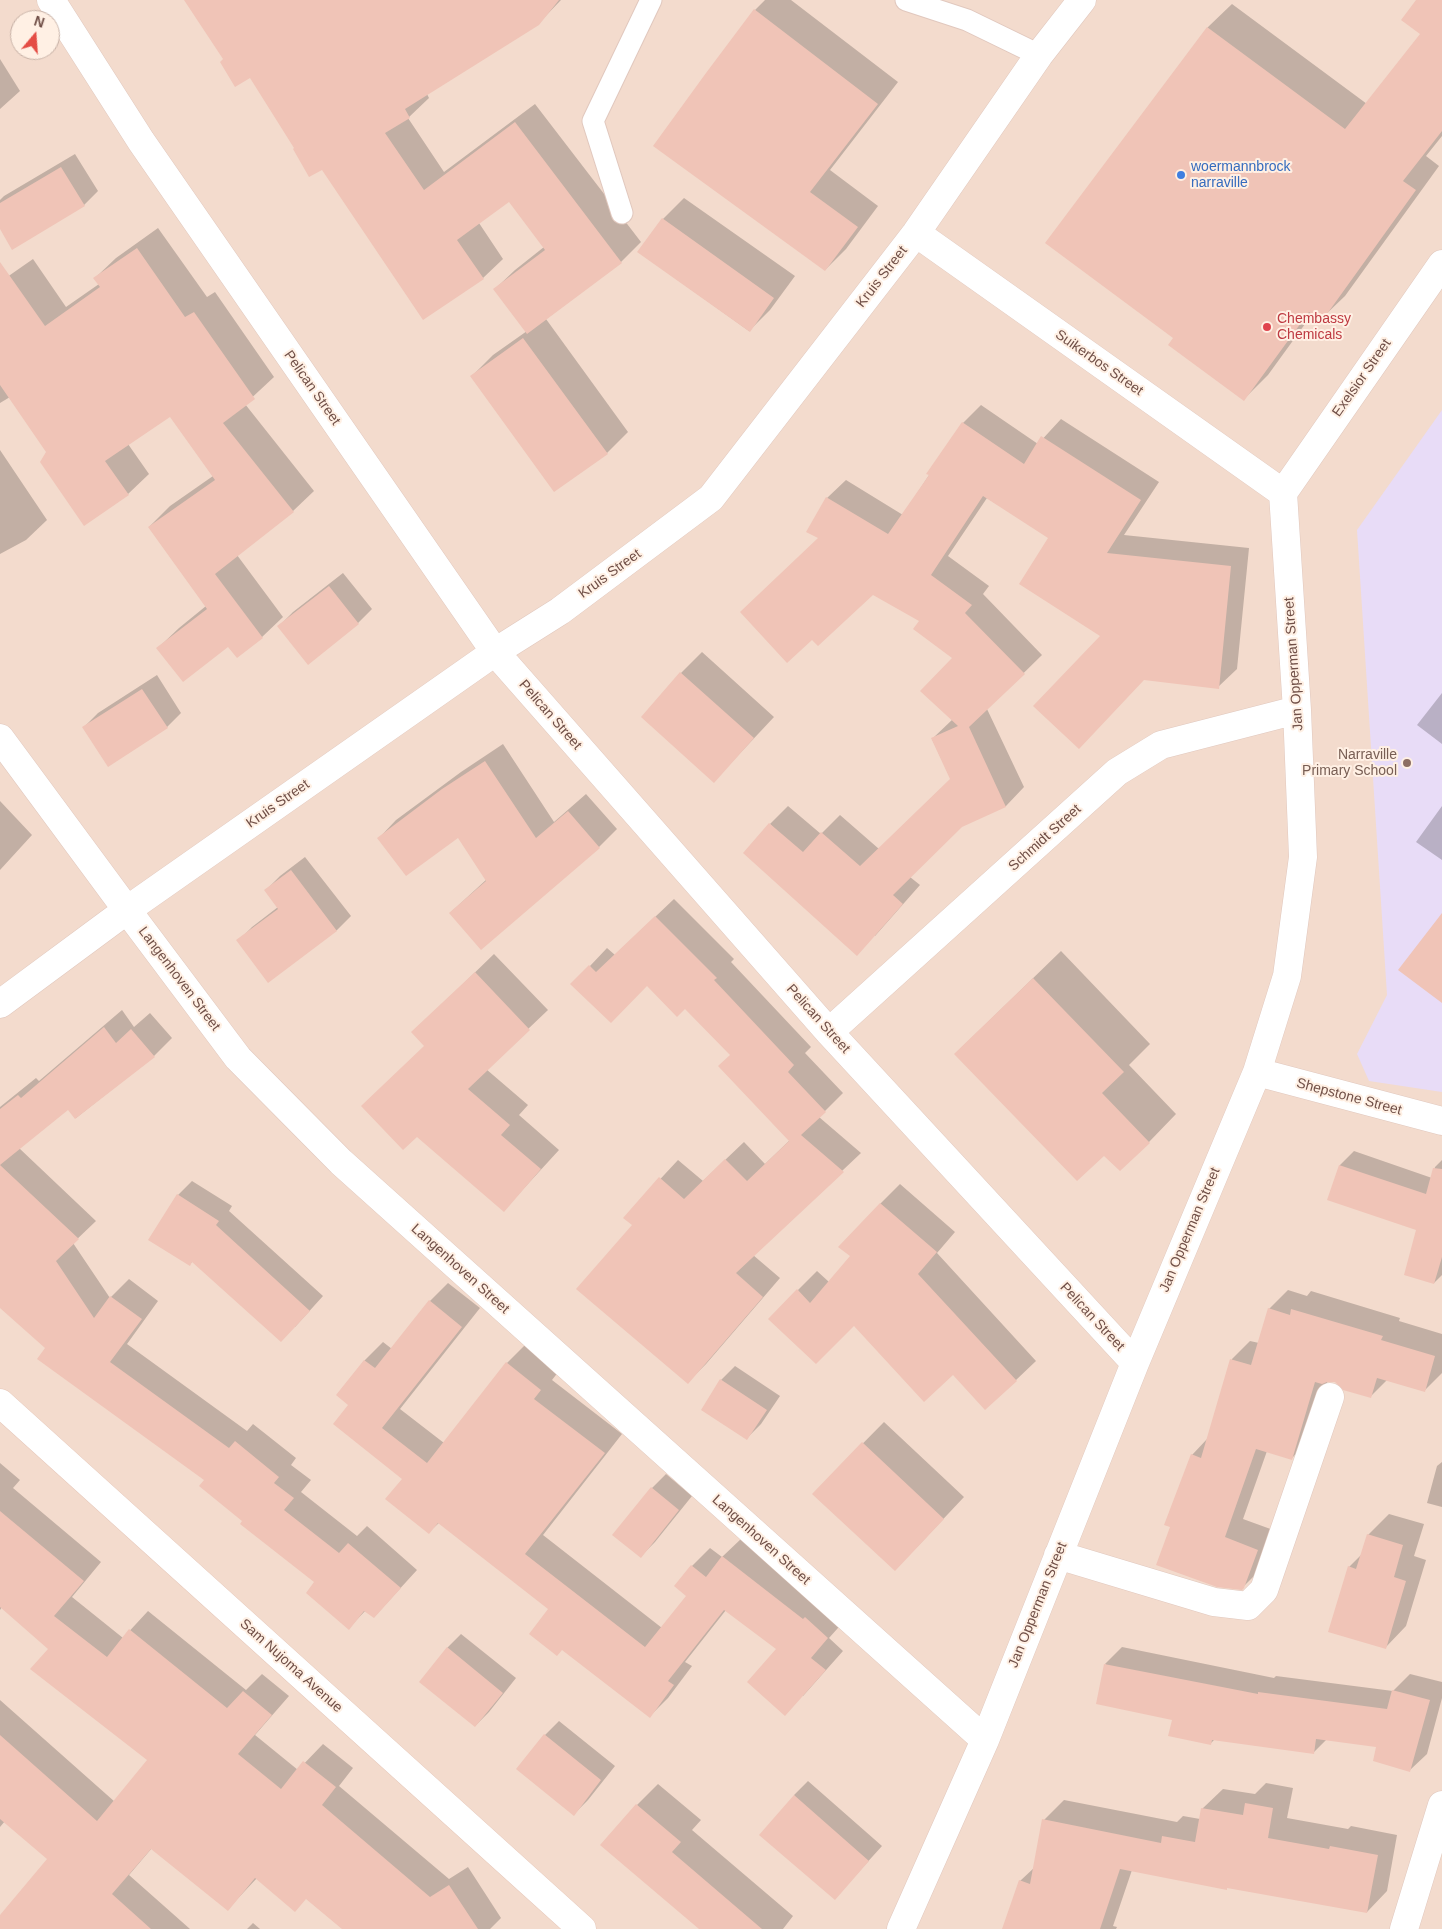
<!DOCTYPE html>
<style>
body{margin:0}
#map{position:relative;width:1442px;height:1929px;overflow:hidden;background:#fbebde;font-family:Arial,sans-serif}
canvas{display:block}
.north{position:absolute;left:10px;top:10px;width:50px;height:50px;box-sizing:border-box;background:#fff0e4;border:1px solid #c6b0a5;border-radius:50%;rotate:18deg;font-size:14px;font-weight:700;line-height:20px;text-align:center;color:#704f47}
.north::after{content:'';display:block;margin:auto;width:18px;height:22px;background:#e44d45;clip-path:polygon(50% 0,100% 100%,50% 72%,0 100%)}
</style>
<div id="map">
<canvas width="1442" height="1929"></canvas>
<div class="north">N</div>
</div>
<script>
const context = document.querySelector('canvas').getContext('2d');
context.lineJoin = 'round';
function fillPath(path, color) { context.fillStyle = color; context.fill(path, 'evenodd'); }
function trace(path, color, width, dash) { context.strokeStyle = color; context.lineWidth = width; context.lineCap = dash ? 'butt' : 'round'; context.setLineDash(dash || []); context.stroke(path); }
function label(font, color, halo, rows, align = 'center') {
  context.font = font + ' Arial,sans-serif'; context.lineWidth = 4; context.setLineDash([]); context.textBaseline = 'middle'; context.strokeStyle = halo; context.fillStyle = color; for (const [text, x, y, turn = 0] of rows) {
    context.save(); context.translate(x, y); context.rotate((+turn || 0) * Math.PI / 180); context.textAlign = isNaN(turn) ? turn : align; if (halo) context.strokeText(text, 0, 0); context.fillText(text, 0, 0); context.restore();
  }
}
const residential = new Path2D(`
 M 0,0 L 1442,0 L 1442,1929 L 0,1929 ZM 20,20 L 50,20 L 50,50 L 20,50 Z`);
const education = new Path2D(`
 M 1442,410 L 1442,1092 L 1369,1081 L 1357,1054 L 1387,995 L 1357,530 Z`);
const shadow = new Path2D(`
 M 186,0 L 561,0 L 538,24 L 427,94 L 429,98 L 408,118 L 444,172 L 535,104 L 641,242 L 621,262 L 546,319 L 628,432 L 607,453 L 472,376 L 493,355 L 527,331 L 495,289 L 515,270 L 544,247 L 509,200 L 479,223 L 503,259 L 483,278 L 322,168 L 296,148 L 250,76 L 224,59 Z
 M 765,0 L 791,0 L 898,82 L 830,170 L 878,206 L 846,249 L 825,270 L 755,10 Z
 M 1418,0 L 1442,0 L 1442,136 L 1426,156 L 1439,166 L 1345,296 L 1321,319 L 1313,313 L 1268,375 L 1244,399 L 1175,338 L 1047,242 L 1208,27 L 1232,4 L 1367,104 L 1422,34 Z
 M 0,59 L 20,91 L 0,109 Z
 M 75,154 L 98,191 L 84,205 L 0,227 L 0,200 L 4,196 Z
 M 684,198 L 795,276 L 770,310 L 749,331 L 639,252 L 663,219 Z
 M 158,228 L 207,297 L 215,292 L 274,377 L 245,404 L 314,491 L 293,511 L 237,555 L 283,617 L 262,637 L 229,645 L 158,648 L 179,628 L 206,606 L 149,527 L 170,506 L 213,476 L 171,415 L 128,444 L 149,474 L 128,494 L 48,452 L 10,397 L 0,403 L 0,282 L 33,259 L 66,307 L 99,284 L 95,278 L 116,258 Z
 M 981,405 L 1038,444 L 1061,419 L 1159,482 L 1124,535 L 1249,548 L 1237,669 L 1218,687 L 1102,636 L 1050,537 L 987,498 L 948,556 L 989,586 L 983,594 L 1042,655 L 987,709 L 1024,787 L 1006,806 L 961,826 L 910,877 L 920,885 L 875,936 L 770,824 L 788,806 L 821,834 L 840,815 L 879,849 L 951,779 L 932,739 L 953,719 L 954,657 L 921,621 L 819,538 L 827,498 L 846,480 L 903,515 L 963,423 Z
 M 0,450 L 47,520 L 26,540 L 0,554 Z
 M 343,573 L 372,609 L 358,623 L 279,626 L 293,612 Z
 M 702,652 L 774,717 L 714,781 L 681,673 Z
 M 157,675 L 181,713 L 167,727 L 84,727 L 98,713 Z
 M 1442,693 L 1442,744 L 1417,725 Z
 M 503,744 L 554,822 L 586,794 L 617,829 L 599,847 L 450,913 L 487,879 L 458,836 L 379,838 L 396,820 L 461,772 Z
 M 0,801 L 32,835 L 0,870 Z
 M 1442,806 L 1442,860 L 1416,842 Z
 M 305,857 L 351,916 L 337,930 L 269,981 L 238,941 L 252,927 L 278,907 L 266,890 L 280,876 Z
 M 674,899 L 734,959 L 731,962 L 811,1047 L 805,1053 L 843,1093 L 819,1117 L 861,1153 L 753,1255 L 780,1278 L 706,1364 L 688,1382 L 633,1225 L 625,1217 L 678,1160 L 703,1181 L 744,1142 L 765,1164 L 790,1140 L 731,1055 L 686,1007 L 647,984 L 611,1021 L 590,966 L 607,948 L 615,955 Z
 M 1061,951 L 1150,1044 L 1129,1065 L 1176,1114 L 1149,1142 L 1104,1154 L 955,1054 Z
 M 494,954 L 548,1010 L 486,1069 L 528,1105 L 519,1115 L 559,1150 L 504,1210 L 426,1046 L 432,1014 Z
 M 122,1010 L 134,1027 L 150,1013 L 172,1038 L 154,1056 L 76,1118 L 68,1108 L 19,1148 L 96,1221 L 73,1243 L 110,1298 L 129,1279 L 158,1301 L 127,1344 L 247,1431 L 253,1424 L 296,1458 L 291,1465 L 311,1480 L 301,1492 L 357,1536 L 367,1526 L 417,1570 L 374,1617 L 366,1610 L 349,1628 L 316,1582 L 244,1521 L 206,1480 L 47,1348 L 0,1307 L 0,1107 L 36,1078 L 39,1081 Z
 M 1354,1151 L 1432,1178 L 1435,1167 L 1442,1160 L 1442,1275 L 1434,1283 L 1418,1229 L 1329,1199 L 1340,1165 Z
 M 192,1181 L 232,1206 L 229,1211 L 323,1296 L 295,1327 L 193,1261 L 189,1265 L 178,1195 Z
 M 900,1184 L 955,1232 L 937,1253 L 1036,1361 L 1016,1380 L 953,1374 L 854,1324 L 816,1363 L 798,1290 L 817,1271 L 829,1282 L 852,1256 L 880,1204 Z
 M 448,1283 L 480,1308 L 400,1409 L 444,1443 L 507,1363 L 525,1345 L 559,1371 L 552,1380 L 622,1434 L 543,1535 L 662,1628 L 688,1596 L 692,1566 L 710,1548 L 722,1557 L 742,1538 L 846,1619 L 829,1638 L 843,1651 L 803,1696 L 778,1649 L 726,1610 L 685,1662 L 692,1666 L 668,1698 L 650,1716 L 550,1608 L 440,1522 L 429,1532 L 403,1478 L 350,1405 L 337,1395 L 365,1360 L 383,1342 L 392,1349 L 430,1301 Z
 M 1288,1290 L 1307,1296 L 1311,1291 L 1400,1318 L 1399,1321 L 1442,1334 L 1442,1373 L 1424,1391 L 1387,1380 L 1370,1397 L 1335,1381 L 1328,1380 L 1310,1439 L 1292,1458 L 1267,1451 L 1243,1519 L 1276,1531 L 1261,1569 L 1242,1588 L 1172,1527 L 1192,1455 L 1208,1438 L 1232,1359 L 1250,1341 L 1259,1343 L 1269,1309 Z
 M 735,1366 L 780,1396 L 761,1424 L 747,1438 L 721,1380 Z
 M 884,1422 L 964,1497 L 916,1548 L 814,1493 Z
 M 1442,1462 L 1442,1507 L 1427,1503 L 1437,1466 Z
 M 0,1463 L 20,1480 L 13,1488 L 101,1562 L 72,1597 L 123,1638 L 148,1611 L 246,1690 L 262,1674 L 289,1696 L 255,1735 L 298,1770 L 323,1744 L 353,1768 L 339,1786 L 449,1879 L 468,1867 L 501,1918 L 490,1929 L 343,1929 L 306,1898 L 257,1878 L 228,1909 L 152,1848 L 129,1875 L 190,1929 L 0,1929 L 0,1917 L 49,1858 L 5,1821 L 0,1827 L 0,1700 L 115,1802 L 149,1760 L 50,1649 L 2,1607 L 0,1610 Z
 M 666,1474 L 692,1496 L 655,1542 L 641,1556 L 652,1488 Z
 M 1389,1514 L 1424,1524 L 1414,1556 L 1426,1560 L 1406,1626 L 1385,1648 L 1349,1567 L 1362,1554 L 1368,1535 Z
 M 461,1634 L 516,1678 L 489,1712 L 475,1726 L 447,1648 Z
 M 1122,1647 L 1274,1678 L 1276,1676 L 1393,1691 L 1410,1674 L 1442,1682 L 1442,1698 L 1427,1754 L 1410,1770 L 1378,1746 L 1327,1739 L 1314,1752 L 1215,1739 L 1210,1744 L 1173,1719 L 1105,1664 Z
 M 559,1721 L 615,1766 L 588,1800 L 574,1814 L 518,1769 L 545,1735 Z
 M 808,1781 L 882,1846 L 835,1898 L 794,1795 Z
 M 1266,1783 L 1293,1788 L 1287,1818 L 1348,1829 L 1351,1826 L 1397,1835 L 1387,1891 L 1367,1912 L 1228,1887 L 1226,1889 L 1132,1870 L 1113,1926 L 1117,1927 L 1116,1929 L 1004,1929 L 1020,1881 L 1035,1867 L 1044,1820 L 1064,1800 L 1177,1822 L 1183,1816 L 1200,1819 L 1202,1809 L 1223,1789 L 1255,1794 Z
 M 658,1784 L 701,1820 L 692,1830 L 793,1916 L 783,1929 L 701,1929 L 637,1805 Z
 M 253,1923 L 260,1929 L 247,1929 Z`);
const building = new Path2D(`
 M 184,0 L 559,0 L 539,25 L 405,109 L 410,118 L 385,133 L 424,190 L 515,122 L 622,263 L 527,334 L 493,289 L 545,250 L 509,202 L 457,240 L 484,279 L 423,320 L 322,170 L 309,177 L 293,149 L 294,148 L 250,78 L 235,87 L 220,62 L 223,59 Z
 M 1416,0 L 1442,0 L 1442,131 L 1403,181 L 1416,190 L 1322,321 L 1309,312 L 1244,401 L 1168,345 L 1173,338 L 1045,243 L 1207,27 L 1345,129 L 1420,34 L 1401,20 Z
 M 754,9 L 878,104 L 810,192 L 858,227 L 825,271 L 653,146 L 706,73 Z
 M 61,167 L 85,206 L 12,250 L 0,229 L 0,203 Z
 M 662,218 L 774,298 L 750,332 L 637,252 Z
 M 137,248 L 185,317 L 194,312 L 255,399 L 223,423 L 294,512 L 215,574 L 263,638 L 237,658 L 228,647 L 183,682 L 156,648 L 207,609 L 148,527 L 215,480 L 170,417 L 105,461 L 129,495 L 84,526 L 40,462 L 46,452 L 0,385 L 0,262 L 45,326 L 100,287 L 93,278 Z
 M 523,338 L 608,454 L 554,492 L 470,376 Z
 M 962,422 L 1024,464 L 1041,436 L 1141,500 L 1107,553 L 1231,566 L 1219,689 L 1144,680 L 1079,749 L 1033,706 L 1100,636 L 1019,584 L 1048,538 L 983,496 L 931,575 L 972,605 L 965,613 L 1025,674 L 969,727 L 1006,807 L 962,827 L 893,895 L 903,904 L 857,956 L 743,853 L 769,823 L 803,852 L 821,832 L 860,866 L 950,779 L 931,738 L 958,726 L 920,691 L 952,658 L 913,629 L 919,621 L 873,595 L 818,646 L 812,640 L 787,663 L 740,612 L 818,538 L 806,532 L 826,497 L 888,534 L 929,475 L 926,474 Z
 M 329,586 L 359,624 L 308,665 L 277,626 Z
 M 680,672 L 754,738 L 714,783 L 641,717 Z
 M 142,689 L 168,728 L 108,767 L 82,727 Z
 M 485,761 L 536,838 L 568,811 L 600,848 L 481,950 L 449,913 L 486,881 L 458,838 L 406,876 L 377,838 L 442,789 Z
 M 291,870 L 337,931 L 268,983 L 236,940 L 278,909 L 264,890 Z
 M 1442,913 L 1442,1003 L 1398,970 Z
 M 655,916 L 717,978 L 714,980 L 794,1065 L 788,1072 L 826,1112 L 801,1135 L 844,1172 L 736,1273 L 763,1297 L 688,1384 L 576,1289 L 632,1225 L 623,1218 L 659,1177 L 684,1199 L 725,1159 L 747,1181 L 789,1141 L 718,1066 L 730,1055 L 685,1009 L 677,1017 L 647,986 L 611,1023 L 570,984 L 589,965 L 596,972 Z
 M 475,972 L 530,1030 L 468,1089 L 510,1125 L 501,1135 L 541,1169 L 504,1212 L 417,1137 L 403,1150 L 361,1106 L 424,1046 L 411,1032 Z
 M 1033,978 L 1124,1072 L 1102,1093 L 1150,1143 L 1120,1171 L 1104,1156 L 1077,1181 L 954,1054 Z
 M 104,1027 L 116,1043 L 131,1029 L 155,1057 L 75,1119 L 68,1110 L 0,1165 L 79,1239 L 56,1261 L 94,1318 L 110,1296 L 142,1319 L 110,1362 L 229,1448 L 235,1441 L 279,1477 L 274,1483 L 294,1498 L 284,1510 L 339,1553 L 348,1543 L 401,1588 L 374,1618 L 364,1611 L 349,1630 L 306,1593 L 314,1582 L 240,1524 L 242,1521 L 199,1486 L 204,1480 L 37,1359 L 45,1348 L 0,1308 L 0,1109 L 18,1095 L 21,1098 Z
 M 1339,1165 L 1426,1194 L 1433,1168 L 1442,1169 L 1442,1257 L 1434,1284 L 1404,1275 L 1416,1230 L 1327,1200 Z
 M 177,1194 L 219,1221 L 216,1225 L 310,1311 L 281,1342 L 192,1262 L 190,1266 L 148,1240 Z
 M 880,1203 L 937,1252 L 918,1274 L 1017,1381 L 985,1410 L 953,1375 L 924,1402 L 854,1326 L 816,1364 L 768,1319 L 797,1289 L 810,1303 L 850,1256 L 838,1247 Z
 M 429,1300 L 462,1327 L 382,1428 L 427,1463 L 506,1362 L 541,1390 L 534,1399 L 605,1453 L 525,1554 L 645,1647 L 686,1596 L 674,1586 L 691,1565 L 706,1577 L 722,1556 L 803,1619 L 805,1617 L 828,1638 L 811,1658 L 826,1670 L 785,1716 L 747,1682 L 776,1649 L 724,1610 L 668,1681 L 674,1685 L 650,1718 L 562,1650 L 557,1656 L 529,1634 L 548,1609 L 438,1523 L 429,1534 L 385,1499 L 402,1479 L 333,1424 L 348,1405 L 336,1395 L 364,1360 L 375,1368 Z
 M 1268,1308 L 1290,1315 L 1291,1309 L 1383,1336 L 1381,1340 L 1435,1356 L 1425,1392 L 1377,1378 L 1371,1398 L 1343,1390 L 1335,1382 L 1327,1382 L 1322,1384 L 1315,1382 L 1292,1460 L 1256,1449 L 1225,1537 L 1258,1550 L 1244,1588 L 1242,1590 L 1217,1587 L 1156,1565 L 1170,1527 L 1164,1525 L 1191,1454 L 1201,1458 L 1230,1359 L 1251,1365 Z
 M 720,1379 L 767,1410 L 747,1440 L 701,1410 Z
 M 862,1442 L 944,1519 L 895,1571 L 812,1494 Z
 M 651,1487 L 679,1510 L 641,1558 L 612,1535 Z
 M 0,1511 L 84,1581 L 54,1616 L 107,1657 L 129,1629 L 227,1708 L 243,1691 L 272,1715 L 238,1754 L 281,1789 L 303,1761 L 336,1787 L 322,1805 L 430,1897 L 449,1885 L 478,1929 L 342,1929 L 306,1899 L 295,1912 L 255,1878 L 228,1911 L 151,1849 L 112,1894 L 151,1929 L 0,1929 L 0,1915 L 47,1859 L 0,1819 L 0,1735 L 97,1821 L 147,1760 L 30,1669 L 48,1649 L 0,1607 Z
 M 1367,1534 L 1403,1545 L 1394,1577 L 1406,1581 L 1386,1649 L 1328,1632 L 1348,1566 L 1356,1569 Z
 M 447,1647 L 503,1693 L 475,1727 L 419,1682 Z
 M 1104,1664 L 1258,1694 L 1258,1692 L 1387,1709 L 1392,1690 L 1430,1700 L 1410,1772 L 1373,1761 L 1376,1747 L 1316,1739 L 1314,1754 L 1212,1740 L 1211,1745 L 1168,1736 L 1172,1720 L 1096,1704 Z
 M 544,1734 L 601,1780 L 574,1816 L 516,1769 Z
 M 794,1795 L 869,1861 L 835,1900 L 759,1835 Z
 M 1245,1803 L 1273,1808 L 1268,1838 L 1329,1849 L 1330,1846 L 1378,1855 L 1367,1913 L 1227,1888 L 1227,1890 L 1120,1869 L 1100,1929 L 1002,1929 L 1019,1880 L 1030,1884 L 1042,1819 L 1161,1843 L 1162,1836 L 1195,1842 L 1201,1808 L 1243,1815 Z
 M 636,1804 L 681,1842 L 672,1852 L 762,1929 L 699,1929 L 600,1845 Z`);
const lane = new Path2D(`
 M 906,0 L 967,20 L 1039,55
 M 622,213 L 593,121 L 651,0`);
const street = new Path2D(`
 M 51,0 L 141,141 L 495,652 L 829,1032 L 1135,1363
 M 916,233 L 1283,493
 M 1283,493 L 1442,264
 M 0,738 L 127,910 L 238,1058 L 341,1162 L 985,1740
 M 0,1004 L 127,910 L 495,652 L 560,611 L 711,498 L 916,233 L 1039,55 L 1082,0
 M 829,1032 L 1117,772 L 1161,745 L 1297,710
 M 1257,1072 L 1442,1121
 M 1058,1555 L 1214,1602 L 1248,1606 L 1264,1590 L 1330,1397
 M 901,1929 L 985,1740 L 1135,1363 L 1257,1072 L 1287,976 L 1303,857 L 1297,710 L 1283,493
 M 1404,1929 L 1442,1805`);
const secondary = new Path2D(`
 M 0,1403 L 582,1929`);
const markers = [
 [1181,175,5,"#3f7fe0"],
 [1267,327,5,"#e0444e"],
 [1407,763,5,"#8d6e63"]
];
const shopNames = [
 ["woermannbrock",1191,167],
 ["narraville",1191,183]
];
const streetNames = [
 ["Kruis Street",882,277,-52],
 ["Suikerbos Street",1099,363,35],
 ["Exelsior Street",1362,378,-55],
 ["Pelican Street",312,388,55],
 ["Kruis Street",610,574,-36],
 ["Jan Opperman Street",1294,664,-94],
 ["Pelican Street",550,715,49],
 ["Kruis Street",278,804,-35],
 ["Schmidt Street",1045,838,-42],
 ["Langenhoven Street",179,979,53],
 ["Pelican Street",818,1019,48],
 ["Shepstone Street",1349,1097,15],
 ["Jan Opperman Street",1190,1230,-67],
 ["Langenhoven Street",460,1269,42],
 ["Pelican Street",1092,1317,47],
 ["Langenhoven Street",761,1540,42],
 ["Jan Opperman Street",1038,1605,-68],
 ["Sam Nujoma Avenue",291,1666,42]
];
const healthNames = [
 ["Chembassy",1277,319],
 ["Chemicals",1277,335]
];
const educationNames = [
 ["Narraville",1397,755],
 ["Primary School",1397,771]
];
fillPath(residential, '#f3dbcd');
fillPath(education, '#e8dcf7');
fillPath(shadow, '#0003');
fillPath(building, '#f0c4b7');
trace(lane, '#e1c8be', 23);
trace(street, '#e1c8be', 29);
trace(secondary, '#e6c8bb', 29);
trace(lane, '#fff', 21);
trace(street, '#fff', 28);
trace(secondary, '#fff', 28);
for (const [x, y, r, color] of markers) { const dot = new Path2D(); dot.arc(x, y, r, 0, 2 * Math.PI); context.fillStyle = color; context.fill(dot); trace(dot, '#fff0e4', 2); }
label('14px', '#366cbe', '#fff0e4', shopNames, 'left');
label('14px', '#704f47', '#fff0e4', streetNames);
label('14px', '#be3a42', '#fff0e4', healthNames, 'left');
label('14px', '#785e54', '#fff0e4', educationNames, 'right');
</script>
